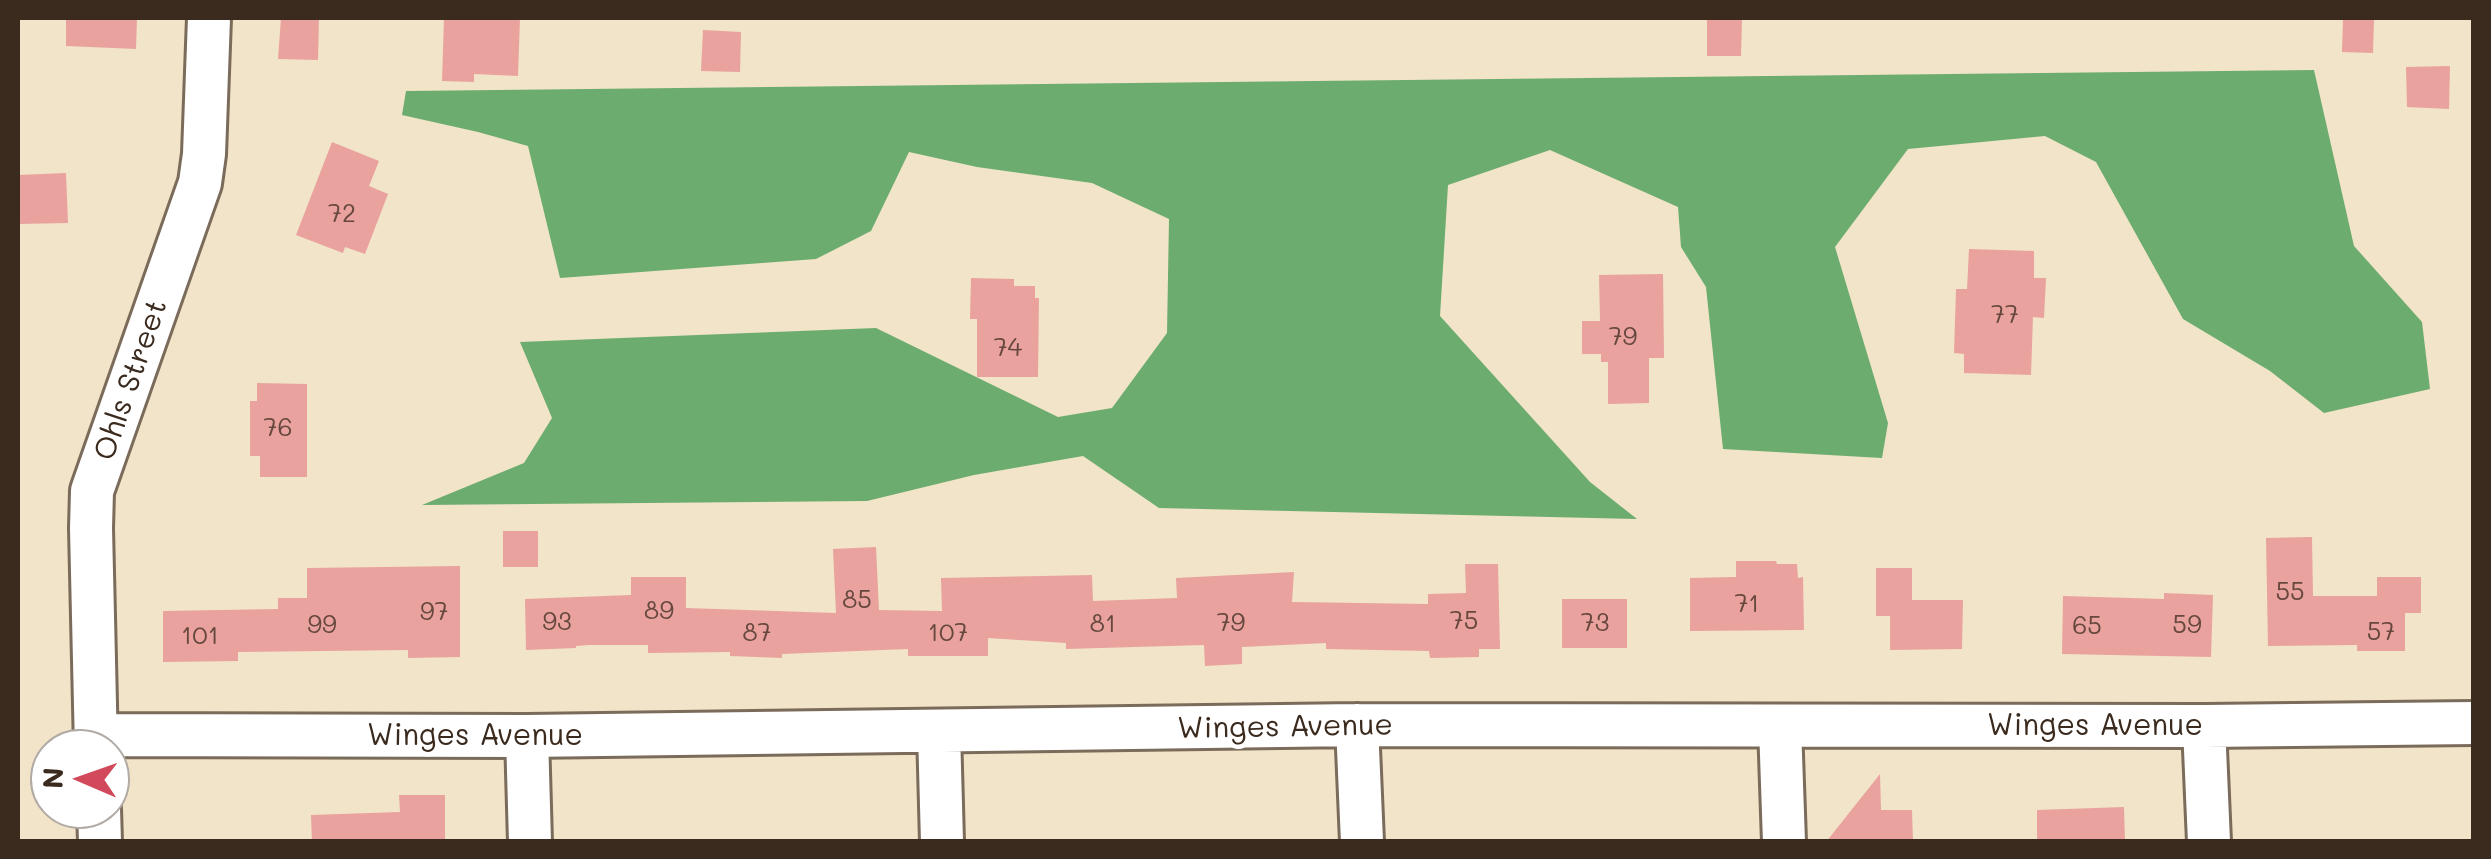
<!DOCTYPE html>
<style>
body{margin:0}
#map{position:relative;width:2491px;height:859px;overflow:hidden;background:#f1e4c8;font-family:Mali,sans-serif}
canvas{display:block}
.frame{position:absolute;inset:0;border:20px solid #3b2a1e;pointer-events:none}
.north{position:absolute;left:30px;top:729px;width:100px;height:100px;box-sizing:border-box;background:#fff;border:2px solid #b1aaa5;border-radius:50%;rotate:272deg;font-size:28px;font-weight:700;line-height:40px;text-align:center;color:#3b2a1e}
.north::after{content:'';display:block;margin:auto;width:35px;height:45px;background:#d1495b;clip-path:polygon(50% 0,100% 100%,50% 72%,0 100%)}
</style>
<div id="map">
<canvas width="2491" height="859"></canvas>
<div class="frame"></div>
<div class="north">N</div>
</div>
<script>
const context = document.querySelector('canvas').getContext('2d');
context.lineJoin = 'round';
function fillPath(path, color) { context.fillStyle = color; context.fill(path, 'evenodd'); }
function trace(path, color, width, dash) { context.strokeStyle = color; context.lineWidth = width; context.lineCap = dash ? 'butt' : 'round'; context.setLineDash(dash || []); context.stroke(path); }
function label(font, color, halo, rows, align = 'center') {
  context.font = font + ' Mali,sans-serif'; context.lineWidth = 9; context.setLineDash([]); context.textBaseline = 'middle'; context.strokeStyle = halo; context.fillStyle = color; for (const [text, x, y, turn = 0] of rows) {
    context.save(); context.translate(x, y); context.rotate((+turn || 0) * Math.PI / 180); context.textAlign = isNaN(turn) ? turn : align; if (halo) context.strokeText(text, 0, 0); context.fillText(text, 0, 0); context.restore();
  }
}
const forest = new Path2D(`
 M 2314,70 L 2354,246 L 2422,322 L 2430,389 L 2324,413 L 2270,371 L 2183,319 L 2096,162 L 2045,136 L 1908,149 L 1835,247 L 1888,423 L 1882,458 L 1723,449 L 1706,287 L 1681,247 L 1678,207 L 1550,150 L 1448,185 L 1440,316 L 1590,482 L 1637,519 L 1159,508 L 1083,456 L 974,475 L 867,501 L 422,505 L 524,463 L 552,418 L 520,342 L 876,328 L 1058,417 L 1112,408 L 1167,333 L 1169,219 L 1092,183 L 977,167 L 909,152 L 871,231 L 816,259 L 560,278 L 528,146 L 478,132 L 402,115 L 406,91 Z`);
const building = new Path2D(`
 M 66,18 L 137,18 L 136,49 L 66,46 Z
 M 281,18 L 319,18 L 318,60 L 278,59 Z
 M 444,18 L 520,18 L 518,76 L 474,74 L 474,82 L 442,81 Z
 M 1707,18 L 1742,18 L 1741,56 L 1707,56 Z
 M 2343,18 L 2374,20 L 2373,53 L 2342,52 Z
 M 703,30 L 741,32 L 740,72 L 701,71 Z
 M 2450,66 L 2449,109 L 2407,107 L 2406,67 Z
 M 332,142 L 379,161 L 369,186 L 388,194 L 365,254 L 345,247 L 343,253 L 296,235 Z
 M 66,173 L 68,223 L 18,224 L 18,175 Z
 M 1969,249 L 2034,251 L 2034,278 L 2046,278 L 2044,318 L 2033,317 L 2031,375 L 1964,373 L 1964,354 L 1954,353 L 1956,289 L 1967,289 Z
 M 1663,274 L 1664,358 L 1649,358 L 1649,403 L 1608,404 L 1608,362 L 1601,362 L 1601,354 L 1582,354 L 1582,321 L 1600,321 L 1599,275 Z
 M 971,278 L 1014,279 L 1014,286 L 1035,286 L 1035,298 L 1039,298 L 1038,377 L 977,377 L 977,319 L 970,319 Z
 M 257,383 L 307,384 L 307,477 L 260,477 L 260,456 L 250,456 L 250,401 L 257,401 Z
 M 503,531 L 538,531 L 538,567 L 503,567 Z
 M 2312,537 L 2313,596 L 2377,596 L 2377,577 L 2421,577 L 2421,613 L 2405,613 L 2405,651 L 2357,651 L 2357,645 L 2268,646 L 2266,538 Z
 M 876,547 L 879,610 L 942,611 L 941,578 L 1092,575 L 1093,601 L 1177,598 L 1176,578 L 1294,572 L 1292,602 L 1428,604 L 1428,594 L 1466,593 L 1465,564 L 1498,564 L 1500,649 L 1479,649 L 1479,657 L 1430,658 L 1429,651 L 1326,649 L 1326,643 L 1242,647 L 1242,664 L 1205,666 L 1204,645 L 1066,649 L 1066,643 L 988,638 L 988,656 L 908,656 L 908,649 L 782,654 L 782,658 L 730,656 L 730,652 L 648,653 L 648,645 L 589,645 L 576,646 L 576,648 L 526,650 L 525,599 L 631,595 L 631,577 L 686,577 L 686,608 L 836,613 L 833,549 Z
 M 1736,561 L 1776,561 L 1777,564 L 1797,564 L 1798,578 L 1803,577 L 1804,630 L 1690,631 L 1690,578 L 1736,577 Z
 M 460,566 L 460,657 L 408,658 L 408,650 L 238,652 L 238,661 L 163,662 L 163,611 L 278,609 L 278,598 L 307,598 L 307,568 Z
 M 1876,568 L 1912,568 L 1912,600 L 1963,600 L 1962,649 L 1890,650 L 1890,616 L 1876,616 Z
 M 2164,593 L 2213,595 L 2211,657 L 2062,654 L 2063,596 L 2164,599 Z
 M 1562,599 L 1627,599 L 1627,648 L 1562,648 Z
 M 1880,774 L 1881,810 L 1912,810 L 1913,842 L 1826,842 Z
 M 399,795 L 445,795 L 445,842 L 312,842 L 311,815 L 400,812 Z
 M 2124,807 L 2125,842 L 2037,842 L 2037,810 Z`);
const minor = new Path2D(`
 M 1357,725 L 1362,842
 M 1780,726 L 1784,842
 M 2204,726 L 2209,842
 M 939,731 L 942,842
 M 96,735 L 527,736 L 1357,725 L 2204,726 L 2474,723
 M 527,736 L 530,842
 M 96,749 L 91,528 L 92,491 L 200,183 L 204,154 L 209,18
 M 99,809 L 100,842`);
const numberNames = [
 ["72",342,214],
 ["77",2005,315],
 ["79",1623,337],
 ["74",1008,348],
 ["76",278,428],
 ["55",2290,592],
 ["85",857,600],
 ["71",1747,604],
 ["89",659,611],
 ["97",434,612],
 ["75",1464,621],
 ["93",557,622],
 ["79",1231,623],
 ["73",1595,623],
 ["81",1103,624],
 ["99",322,625],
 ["59",2187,625],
 ["65",2087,626],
 ["57",2381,632],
 ["87",757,633],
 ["107",948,633],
 ["101",200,636]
];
const streetNames = [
 ["Ohls Street",131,380,-71],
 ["Winges Avenue",2095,726],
 ["Winges Avenue",1285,727,-1],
 ["Winges Avenue",475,736]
];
fillPath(forest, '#6cac6f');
fillPath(building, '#e9a29e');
trace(minor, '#7b6b5a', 48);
trace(minor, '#fff', 42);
label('25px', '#66483e', null, numberNames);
label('30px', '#3b2a1e', '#fff', streetNames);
</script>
